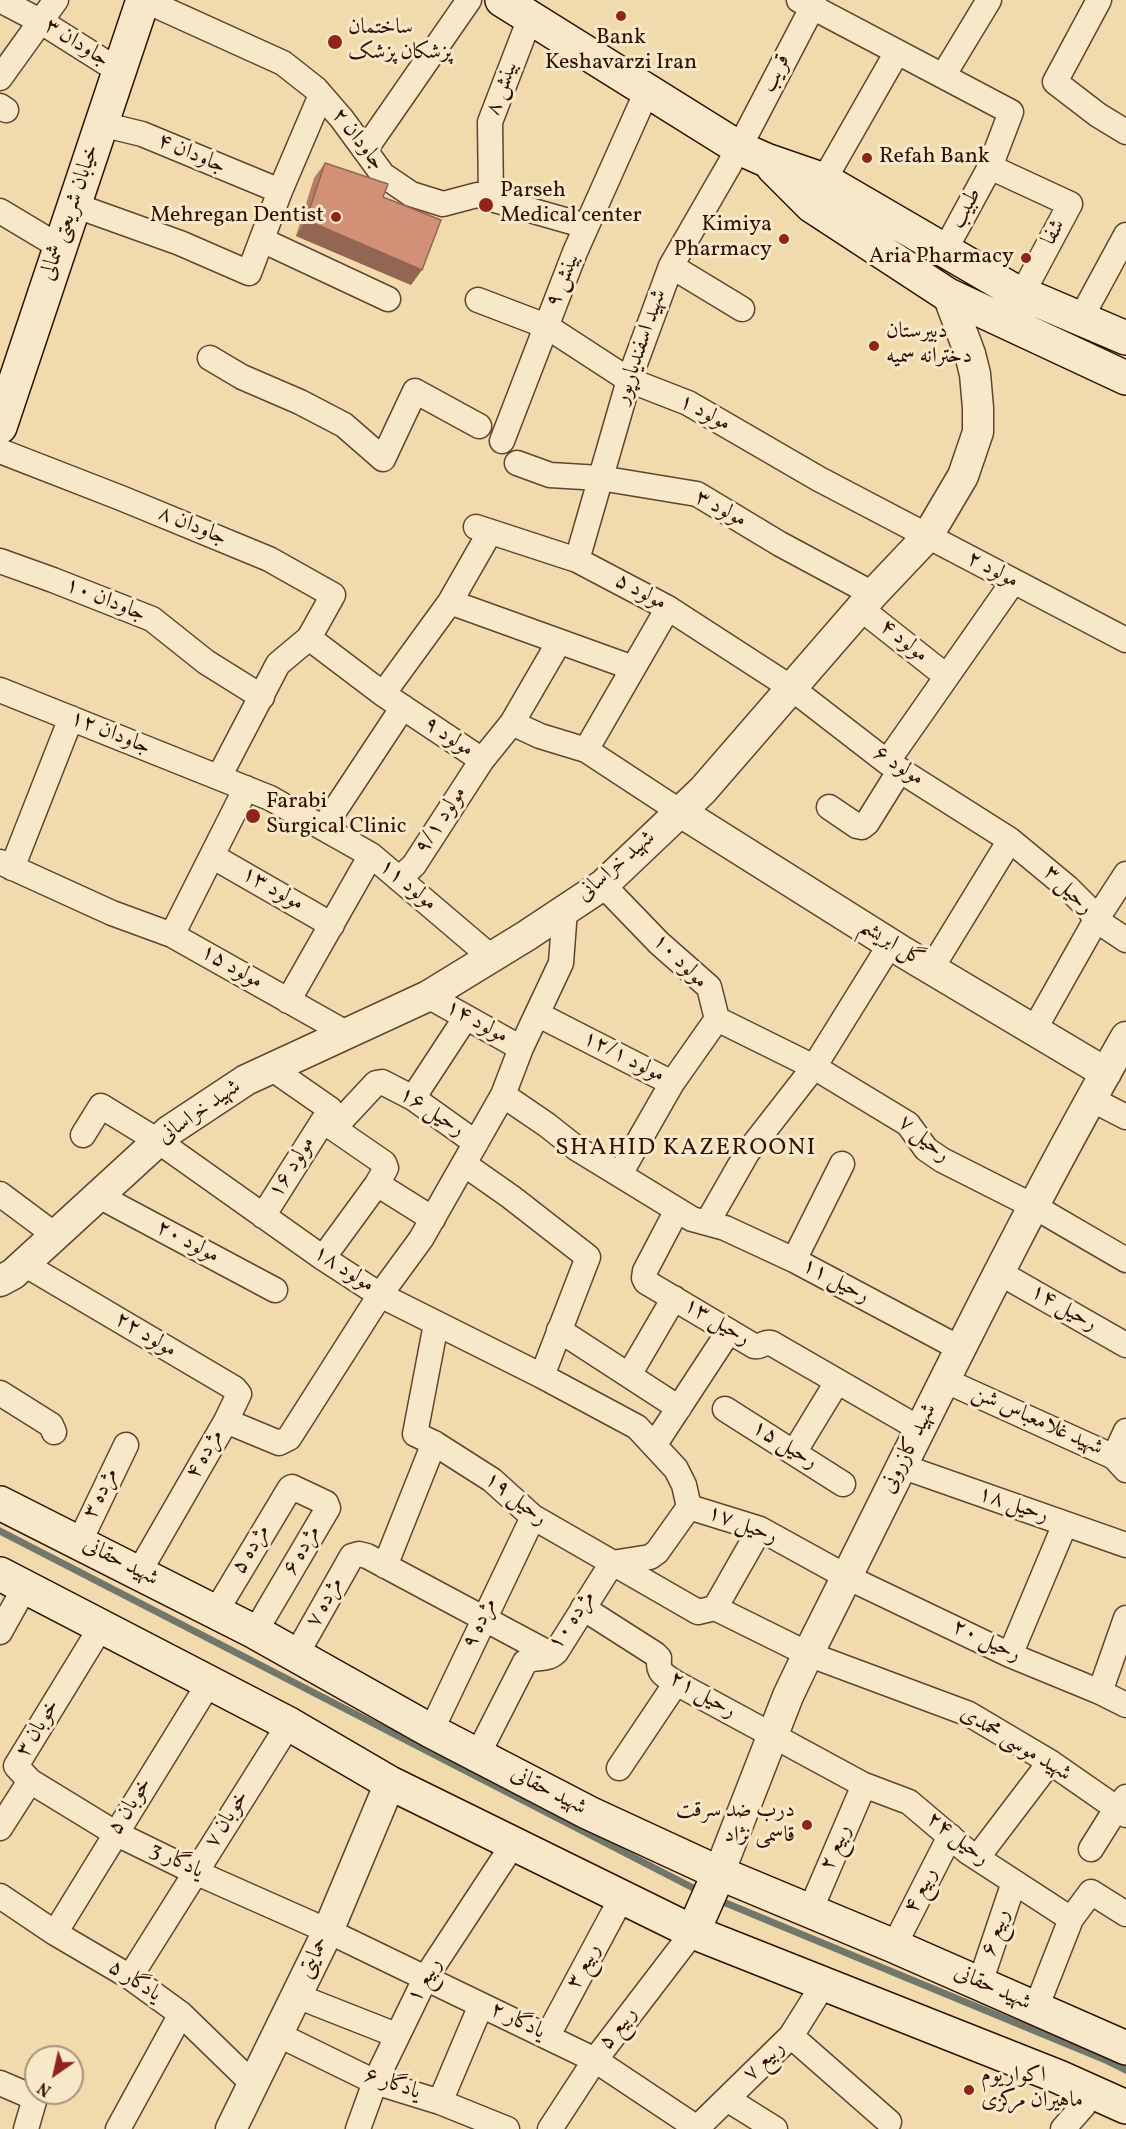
<!DOCTYPE html>
<meta charset="utf-8">
<style>
body{margin:0}
#map{position:relative;width:1126px;height:2129px;overflow:hidden;background:#f1dbac;font-family:Vollkorn,serif}
canvas{display:block}
.north{position:absolute;left:24px;top:2045px;width:60px;height:60px;box-sizing:border-box;background:#f6e8c9;border:2px solid #a8927b;border-radius:50%;rotate:214deg;font-size:16px;font-weight:700;line-height:24px;text-align:center;color:#321005}
.north::after{content:'';display:block;margin:auto;width:21px;height:27px;background:#8f2418;clip-path:polygon(50% 0,100% 100%,50% 72%,0 100%)}
</style>
<div id="map">
<canvas width="1126" height="2129"></canvas>
<div class="north">N</div>
</div>
<script>
const context = document.querySelector('canvas').getContext('2d');
context.lineJoin = 'round';
function trace(path, color, width, dash) { context.strokeStyle = color; context.lineWidth = width; context.lineCap = dash ? 'butt' : 'round'; context.setLineDash(dash || []); context.stroke(path); }
function fillPath(path, color) { context.fillStyle = color; context.fill(path, 'evenodd'); }
function label(font, color, halo, rows, align = 'center') {
  context.font = font + ' Vollkorn,Amiri,serif'; context.lineWidth = 6; context.setLineDash([]); context.textBaseline = 'middle'; context.strokeStyle = halo; context.fillStyle = color; for (const [text, x, y, turn = 0] of rows) {
    context.save(); context.translate(x, y); context.rotate((+turn || 0) * Math.PI / 180); context.textAlign = isNaN(turn) ? turn : align; if (halo) context.strokeText(text, 0, 0); context.fillText(text, 0, 0); context.restore();
  }
}
const stream = new Path2D(`
 M 0,1531 L 701,1892
 M 716,1899 L 1108,2061 L 1126,2070`);
const minor = new Path2D(`
 M 0,0 L 40,21 L 119,71
 M 144,0 L 283,63 L 316,89 L 342,119 L 383,175 L 411,194 L 443,204 L 477,195 L 586,226
 M 799,0 L 1011,112 L 990,167 L 1070,204 L 1022,294
 M 1099,0 L 1055,82 L 1098,115 L 1126,132
 M 943,76 L 989,0
 M 0,78 L 56,0
 M 0,106 L 6,110
 M 101,124 L 142,134 L 280,191
 M 365,150 L 469,0
 M 824,180 L 897,52
 M 491,199 L 490,122 L 530,18
 M 74,205 L 180,243 L 249,273 L 280,191 L 321,95
 M 0,211 L 60,247
 M 262,240 L 388,299
 M 945,250 L 990,167
 M 671,266 L 742,309
 M 478,300 L 546,326 L 629,380 L 688,403 L 819,479 L 1126,640
 M 1081,318 L 1126,235
 M 210,358 L 242,377 L 300,402 L 344,425 L 383,459 L 415,391 L 479,426
 M 502,441 L 575,252 L 647,91
 M 0,451 L 121,498 L 269,559 L 333,595 L 309,638 L 278,664 L 219,777
 M 517,463 L 550,475 L 600,478 L 697,494 L 780,544 L 873,594
 M 476,527 L 577,560 L 668,608 L 790,687 L 887,762 L 1010,840 L 1068,888 L 1089,909 L 1096,920 L 1126,940
 M 577,560 L 629,380 L 671,266 L 739,148 L 813,6 L 814,0
 M 0,561 L 53,580 L 152,619 L 206,662 L 262,697
 M 450,602 L 633,668
 M 860,608 L 946,676
 M 309,638 L 383,694 L 482,760 L 512,723 L 540,736 L 586,750 L 679,811
 M 0,690 L 270,798 L 371,855 L 491,957
 M 383,694 L 450,602 L 490,532
 M 512,723 L 559,642
 M 586,750 L 668,608
 M 887,762 L 1013,582
 M 829,807 L 857,826 L 862,827 L 867,823 L 900,770
 M 323,828 L 403,707
 M 212,856 L 332,925
 M 0,862 L 112,913 L 172,935 L 346,1033
 M 12,868 L 71,718
 M 399,879 L 414,865 L 482,760
 M 603,885 L 659,943 L 709,987 L 717,1019 L 814,1067 L 908,1124 L 926,1149 L 942,1160 L 1035,1207 L 1126,1260
 M 172,935 L 246,788
 M 931,969 L 1010,840
 M 428,996 L 521,1048 L 503,1095 L 547,1125 L 576,1148 L 692,1219 L 725,1228 L 794,1260 L 961,1349
 M 288,1001 L 371,855
 M 537,1014 L 672,1083 L 717,1019
 M 1034,1030 L 1096,920 L 1126,874
 M 521,1048 L 561,963 L 565,910
 M 271,1068 L 330,1109 L 330,1112 L 323,1121 L 384,1163 L 386,1168 L 377,1184 L 433,1219
 M 413,1098 L 466,1017
 M 1091,1099 L 1126,1117
 M 334,1128 L 376,1083 L 382,1082 L 413,1098 L 476,1143
 M 83,1135 L 101,1106 L 158,1141 L 323,1258 L 380,1295 L 542,1376 L 637,1427 L 676,1469 L 684,1485 L 689,1507 L 760,1529 L 847,1577 L 1010,1655 L 1100,1692 L 1126,1705
 M 464,1164 L 511,1197 L 588,1257 L 542,1376
 M 620,1174 L 672,1083
 M 0,1194 L 55,1235
 M 99,1196 L 275,1290
 M 677,1210 L 645,1271 L 644,1278 L 646,1282 L 754,1346 C 761,1348 764,1341 771,1343 L 920,1429
 M 263,1216 L 323,1121
 M 707,1223 L 747,1153 L 814,1067 L 891,943
 M 323,1258 L 377,1184
 M 794,1260 L 842,1164
 M 24,1264 L 234,1388 L 239,1394 L 226,1421
 M 1000,1273 L 1126,1345
 M 436,1324 L 415,1434 L 434,1443 L 492,1480 L 533,1517 L 698,1612 L 715,1608 L 808,1654 L 969,1714 L 1050,1762 L 1126,1815
 M 559,1330 L 679,1408
 M 629,1375 L 674,1298
 M 944,1380 L 1114,1457 L 1126,1470
 M 0,1393 L 51,1425 L 54,1432
 M 725,1409 L 843,1484
 M 655,1444 L 729,1331
 M 795,1451 L 837,1382
 M 1114,1457 L 1126,1431
 M 901,1466 L 1126,1545
 M 79,1543 L 126,1445
 M 385,1566 L 434,1443
 M 139,1572 L 226,1421 L 279,1443 L 289,1438 L 380,1295 L 421,1239 L 503,1095
 M 583,1608 L 655,1654 L 659,1658 C 658,1674 663,1674 676,1683 L 864,1785 L 909,1802 L 968,1852 L 1071,1919 L 1091,1892 L 1126,1914
 M 715,1608 L 760,1529
 M 215,1613 L 290,1488 L 292,1487 L 326,1503 L 328,1508 L 255,1632
 M 0,1632 L 25,1587
 M 296,1655 L 352,1556 L 359,1554 L 367,1556 L 552,1655
 M 1010,1655 L 1065,1524
 M 1100,1692 L 1126,1618
 M 431,1731 L 533,1517
 M 477,1756 L 525,1662 C 536,1655 545,1662 556,1652 L 612,1563 L 650,1557 L 657,1552 L 689,1507
 M 619,1768 L 676,1683
 M 30,1781 L 115,1833 L 195,1872 L 328,1931 L 595,2060 L 697,2128
 M 0,1828 L 30,1781 L 16,1766 L 101,1627
 M 1091,1849 L 1116,1809 L 1126,1797
 M 977,1858 L 1050,1762
 M 0,1896 L 55,1933 L 130,1977 L 181,2014 L 254,2085
 M 810,1911 L 864,1785
 M 55,1933 L 209,1683
 M 894,1946 L 950,1836
 M 130,1977 L 289,1724
 M 980,1983 L 1014,1882
 M 297,1996 L 396,2035
 M 1036,2008 L 1071,1919
 M 279,2035 L 375,2082 L 440,2102 L 507,2129
 M 791,2036 L 889,2122
 M 547,2037 L 622,1897
 M 0,2083 L 35,2098 L 26,2129
 M 727,2099 L 775,2129
 M 440,2102 L 481,2005
 M 118,2129 L 181,2014
 M 358,2129 L 375,2082 L 426,1977 L 514,1843
 M 550,2129 L 595,2060 L 693,1932
 M 698,2129 L 697,2128 L 791,2036 L 823,1985
 M 1063,2129 L 1084,2105`);
const tertiary = new Path2D(`
 M 679,811 L 903,952 L 1106,1073
 M 0,1281 L 13,1274 L 169,1131 L 246,1080 L 428,996 L 526,936 L 603,885 L 703,790 L 873,594 L 927,537 L 963,476 L 978,432 L 978,408 L 975,374 L 970,354 L 948,295
 M 719,1873 L 788,1696 L 808,1654 C 912,1448 1011,1238 1126,1037
 M 231,2129 L 328,1931 L 390,1783`);
const secondary = new Path2D(`
 M 502,0 L 739,148 L 766,160 L 824,180 L 1011,289 L 1126,338
 M 773,167 L 812,206 L 948,295 L 1126,378
 M 0,427 L 143,0
 M 0,1503 L 255,1632 L 431,1731 L 589,1813 L 719,1873 L 894,1946 L 1126,2048
 M 0,1574 L 289,1724 L 390,1783 L 693,1932 L 1059,2077 L 1126,2107
 M 693,1932 L 719,1873`);
const wall = new Path2D(`
 M 325,163 L 383,197 L 411,285 L 296,236 L 314,178 Z`);
const shadedWall = new Path2D(`
 M 306,220 L 422,270 L 411,285 L 296,236 Z`);
const building = new Path2D(`
 M 325,163 L 388,184 L 383,197 L 441,220 L 422,270 L 306,220 Z`);
const markers = [
 [621,16,6,"#8f2418"],
 [335,42,8,"#8f2418"],
 [867,158,6,"#8f2418"],
 [486,205,8,"#8f2418"],
 [336,217,6,"#8f2418"],
 [784,239,6,"#8f2418"],
 [1026,258,6,"#8f2418"],
 [874,346,6,"#8f2418"],
 [253,816,8,"#8f2418"],
 [807,1825,6,"#8f2418"],
 [969,2090,6,"#8f2418"]
];
const poiNames = [
 ["ساختمان",348,29],
 ["پزشکان پزشک",348,54],
 ["Bank",621,39,"center"],
 ["Keshavarzi Iran",621,64,"center"],
 ["Refah Bank",879,158],
 ["Parseh",500,192],
 ["Medical center",500,217],
 ["Mehregan Dentist",324,217,"right"],
 ["Kimiya",772,226,"right"],
 ["Pharmacy",772,251,"right"],
 ["Aria Pharmacy",1014,258,"right"],
 ["دبیرستان",886,333],
 ["دخترانه سمیه",886,358],
 ["Farabi",266,803],
 ["Surgical Clinic",266,828],
 ["درب ضد سرقت",795,1812,"right"],
 ["قاسمی نژاد",795,1837,"right"],
 ["اکواریوم",981,2077],
 ["ماهیران مرکزی",981,2102]
];
const streetNames = [
 ["جاودان ۳",76,44,32],
 ["قریب",777,74,-63],
 ["بینش ۸",503,89,-70],
 ["جاودان ۲",357,140,52],
 ["جاودان ۴",191,155,23],
 ["طبیب",967,209,-61],
 ["خیابان شریعتی شمالی",71,213,-71],
 ["شفا",1055,233,-62],
 ["بینش ۹",564,281,-68],
 ["شهید اسفندیارپور",642,347,-71],
 ["مولود ۱",704,414,28],
 ["مولود ۳",720,510,28],
 ["جاودان ۸",192,527,22],
 ["مولود ۲",992,571,28],
 ["مولود ۵",640,593,28],
 ["جاودان ۱۰",105,601,22],
 ["مولود ۴",903,642,39],
 ["جاودان ۱۲",110,734,22],
 ["مولود ۹",448,738,34],
 ["مولود ۶",898,767,33],
 ["مولود ۹/۱",442,821,-57],
 ["شهید خراسانی",617,867,-41],
 ["مولود ۱۱",407,886,40],
 ["مولود ۱۳",272,890,30],
 ["رحیل ۳",1067,891,45],
 ["گل ابریشم",891,944,32],
 ["مولود ۱۰",679,962,45],
 ["مولود ۱۵",231,968,30],
 ["مولود ۱۴",476,1023,29],
 ["مولود ۱۲/۱",623,1058,27],
 ["شهید خراسانی",200,1113,-35],
 ["رحیل ۱۶",431,1113,33],
 ["رحیل ۷",923,1140,40],
 ["مولود ۱۶",293,1168,-58],
 ["مولود ۲۰",187,1243,28],
 ["مولود ۱۸",343,1270,33],
 ["رحیل ۱۱",835,1282,28],
 ["رحیل ۱۴",1063,1309,30],
 ["رحیل ۱۳",716,1323,31],
 ["مولود ۲۲",145,1336,31],
 ["شهید غلامعباس شن",1037,1422,24],
 ["رحیل ۱۵",784,1446,32],
 ["شهید کازرونی",910,1449,-63],
 ["مژده ۴",206,1455,-60],
 ["مژده ۳",102,1494,-64],
 ["رحیل ۱۹",515,1500,38],
 ["رحیل ۱۸",1013,1506,19],
 ["رحیل ۱۷",742,1526,21],
 ["مژده ۵",252,1550,-59],
 ["مژده ۶",303,1551,-60],
 ["شهید حقانی",120,1563,27],
 ["مژده ۷",326,1603,-61],
 ["مژده ۱۰",573,1621,-56],
 ["مژده ۹",481,1624,-65],
 ["رحیل ۲۰",986,1642,25],
 ["رحیل ۲۱",702,1696,30],
 ["خوبان ۳",39,1729,-59],
 ["شهید موسی محمدی",1015,1745,31],
 ["شهید حقانی",548,1792,27],
 ["خوبان ۵",131,1807,-58],
 ["خوبان ۷",228,1820,-58],
 ["رحیل ۲۴",957,1840,38],
 ["ربیع ۲",837,1848,-67],
 ["یادگار 3",176,1862,25],
 ["ربیع ۴",922,1891,-63],
 ["ربیع ۶",997,1933,-71],
 ["حمایتی",315,1958,-65],
 ["ربیع ۳",585,1967,-62],
 ["ربیع ۱",426,1981,-60],
 ["یادگار ۵",134,1982,33],
 ["شهید حقانی",992,1989,24],
 ["یادگار ۲",517,2022,26],
 ["ربیع ۵",619,2029,-52],
 ["ربیع ۷",765,2062,-44],
 ["یادگار ۶",392,2085,19]
];
const neighbourhoodNames = [
 ["SHAHID KAZEROONI",686,1150]
];
trace(stream, '#71776a', 7);
trace(minor, '#62432f', 27);
trace(tertiary, '#62432f', 33);
trace(secondary, '#321005', 36);
trace(minor, '#f6e8c9', 24);
trace(tertiary, '#f6e8c9', 30);
trace(secondary, '#f6e8c9', 33);
fillPath(wall, '#b57d66');
fillPath(shadedWall, '#936653');
fillPath(building, '#d29177');
trace(building, '#936653', 1.5);
for (const [x, y, r, color] of markers) { const dot = new Path2D(); dot.arc(x, y, r, 0, 2 * Math.PI); context.fillStyle = color; context.fill(dot); trace(dot, '#f6e8c9', 2); }
label('22px', '#321005', '#f6e8c9', poiNames, 'left');
label('22px', '#321005', '#f6e8c9', streetNames);
context.letterSpacing = '1.5px';
label('24px', '#321005', '#f6e8c9', neighbourhoodNames);
context.letterSpacing = '0px';
</script>
